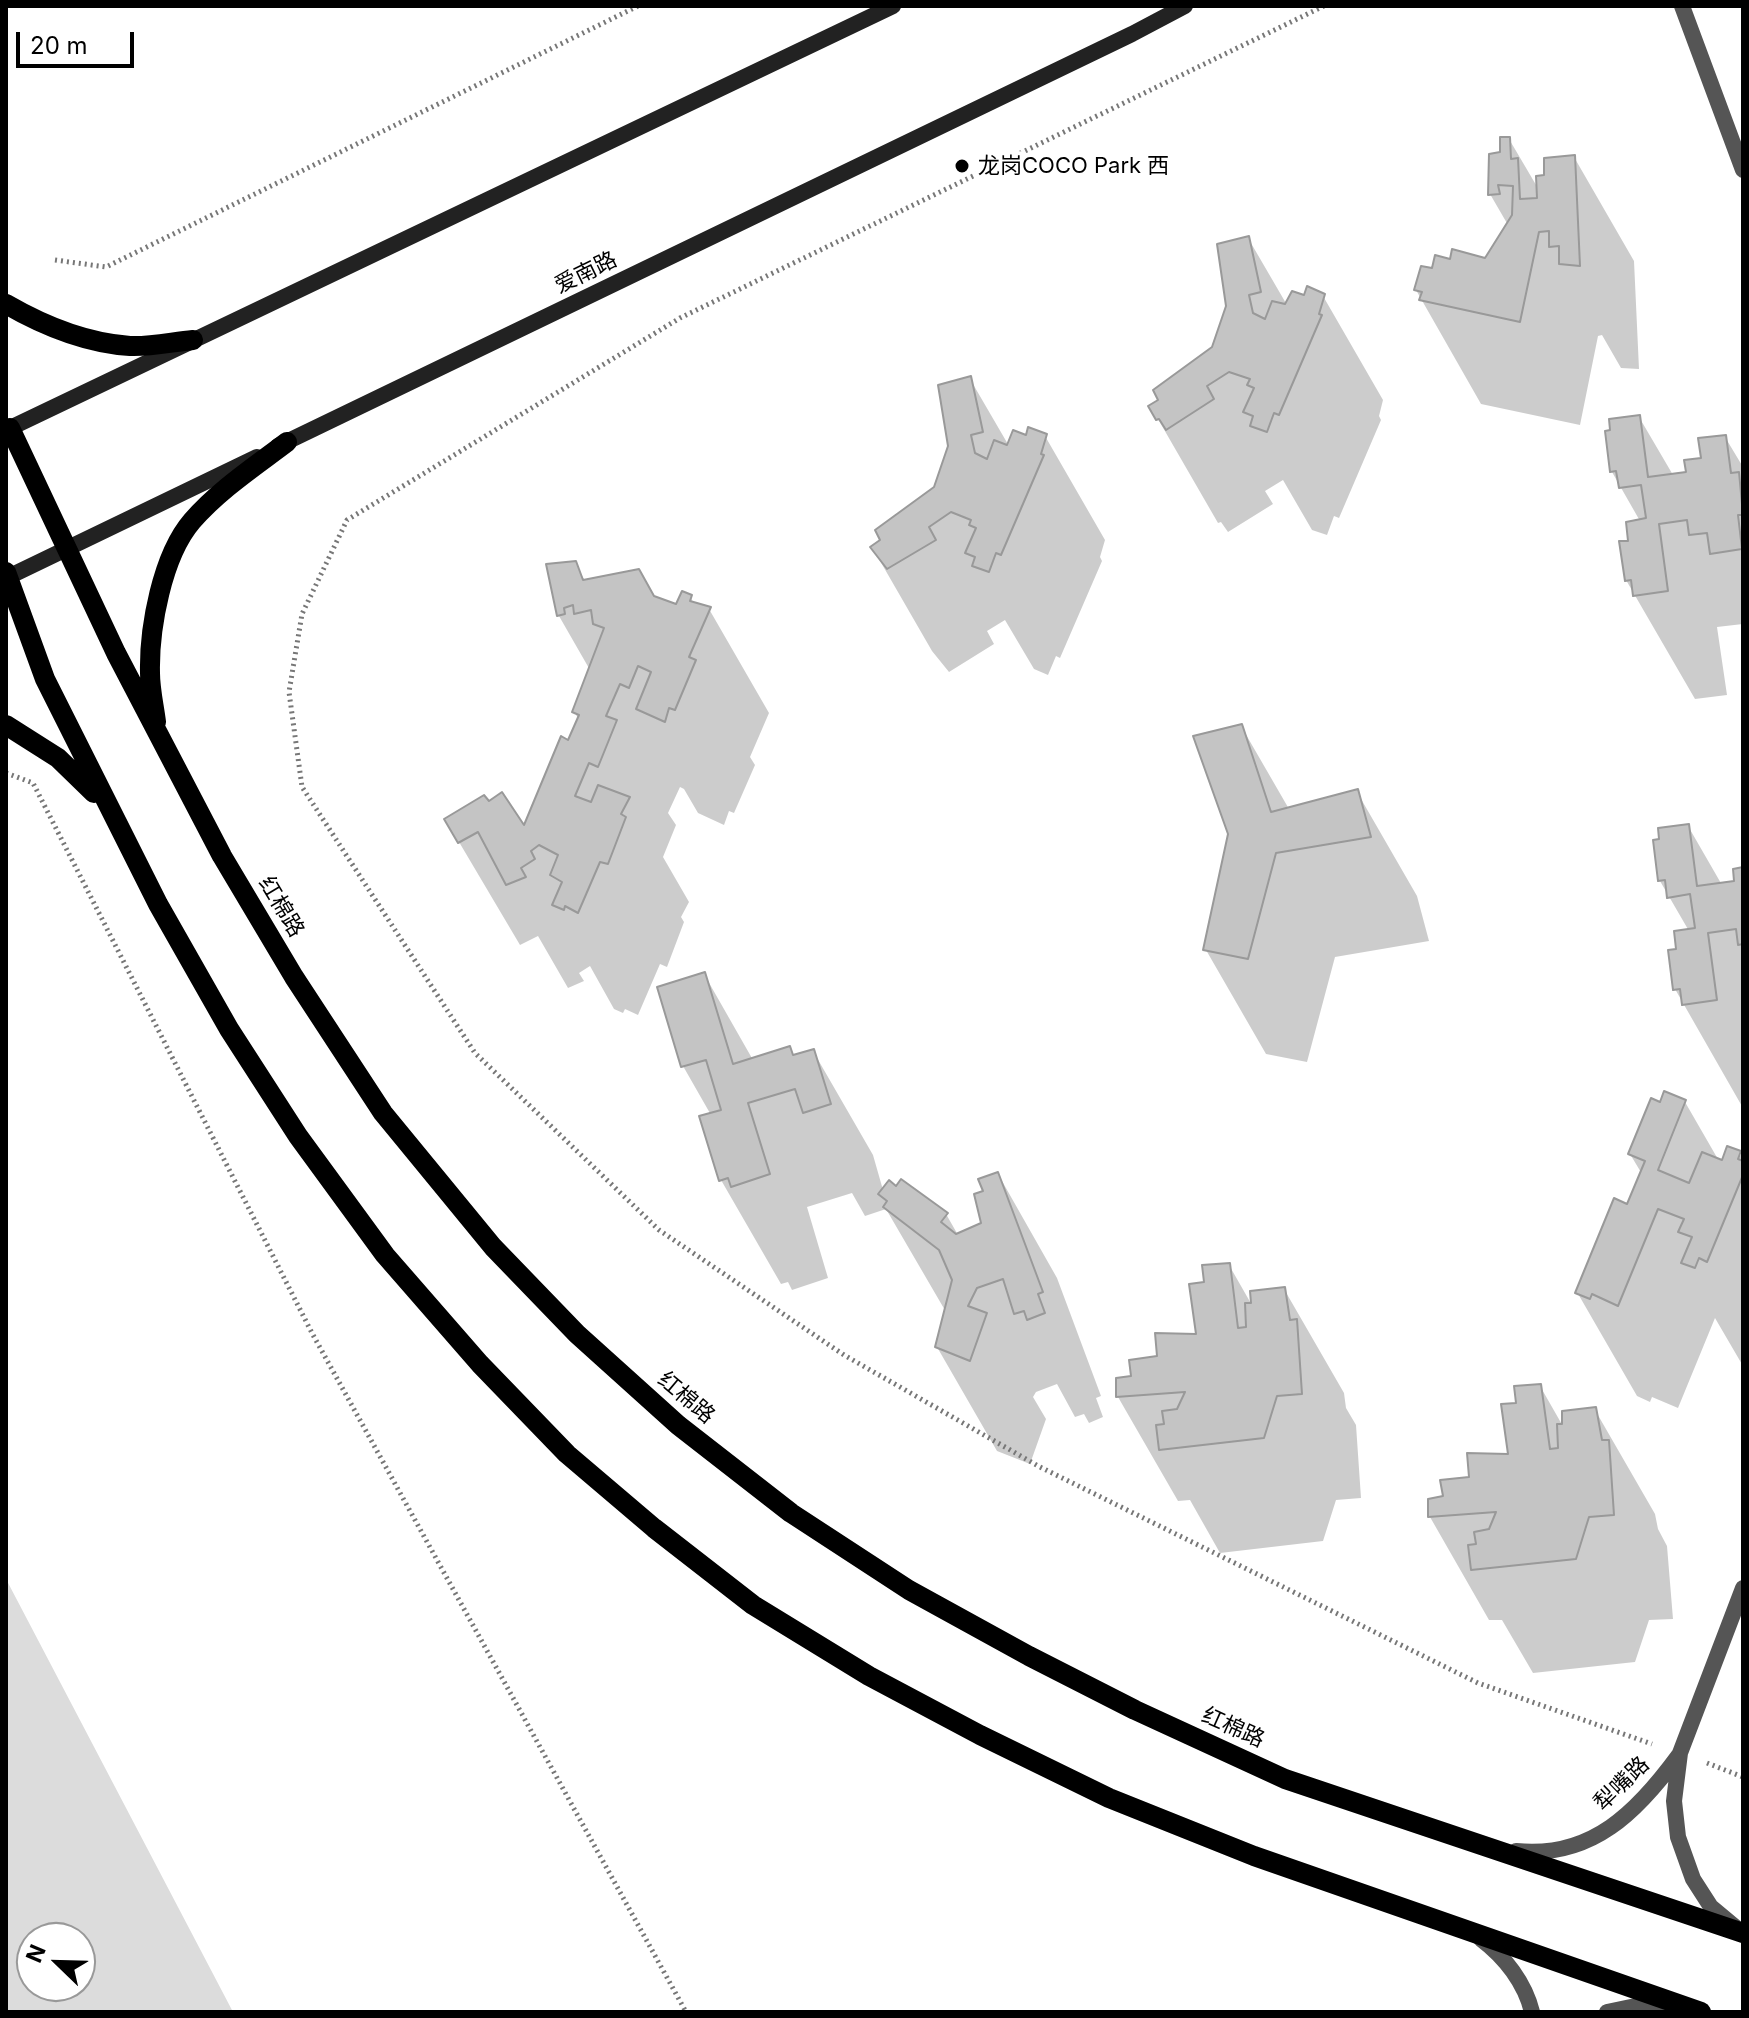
<!DOCTYPE html>
<meta charset="utf-8">
<style>
body{margin:0}
#map{position:relative;width:1749px;height:2018px;overflow:hidden;background:#fff;font-family:Inter,sans-serif}
canvas{display:block}
.frame{position:absolute;inset:0;border:8px solid #000;pointer-events:none}
.north{position:absolute;left:16px;top:1922px;width:80px;height:80px;box-sizing:border-box;background:#fff;border:2px solid #999;border-radius:50%;rotate:293deg;font-size:22px;font-weight:700;line-height:32px;text-align:center;color:#000}
.north::after{content:'';display:block;margin:auto;width:28px;height:36px;background:#000;clip-path:polygon(50% 0,100% 100%,50% 72%,0 100%)}
.scale{position:absolute;left:16px;top:32px;width:118px;height:36px;box-sizing:border-box;border:4px solid #000;border-top:0;padding-left:10px;font-size:24px;line-height:28px;white-space:nowrap;color:#000;-webkit-text-stroke:6px #fff;paint-order:stroke}
</style>
<div id="map">
<canvas width="1749" height="2018"></canvas>
<div class="frame"></div>
<div class="north">N</div>
<div class="scale">20 m</div>
</div>
<script>
const context = document.querySelector('canvas').getContext('2d');
context.lineJoin = 'round';
function fillPath(path, color) { context.fillStyle = color; context.fill(path, 'evenodd'); }
function trace(path, color, width, dash) { context.strokeStyle = color; context.lineWidth = width; context.lineCap = dash ? 'butt' : 'round'; context.setLineDash(dash || []); context.stroke(path); }
function label(font, color, halo, rows, align = 'center') {
  context.font = font + ' Inter,"Noto Sans SC",sans-serif'; context.lineWidth = 8; context.setLineDash([]); context.textBaseline = 'middle'; context.strokeStyle = halo; context.fillStyle = color; for (const [text, x, y, turn = 0] of rows) {
    context.save(); context.translate(x, y); context.rotate((+turn || 0) * Math.PI / 180); context.textAlign = isNaN(turn) ? turn : align; if (halo) context.strokeText(text, 0, 0); context.fillText(text, 0, 0); context.restore();
  }
}
const green = new Path2D(`
 M 6,1579 L 233,2012 L 6,2012 ZM 32,1938 L 80,1938 L 80,1986 L 32,1986 Z`);
const shadow = new Path2D(`
 M 1509,139 L 1539,190 L 1546,177 L 1574,157 L 1634,261 L 1639,369 L 1621,368 L 1602,335 L 1598,336 L 1580,425 L 1481,404 L 1416,290 L 1434,271 L 1452,261 L 1486,260 L 1508,225 L 1490,194 L 1502,154 Z
 M 1248,238 L 1287,305 L 1305,297 L 1323,296 L 1383,400 L 1379,416 L 1381,420 L 1339,518 L 1334,516 L 1327,535 L 1312,530 L 1283,480 L 1265,491 L 1273,504 L 1228,532 L 1221,522 L 1218,523 L 1151,407 L 1161,400 L 1214,348 Z
 M 970,379 L 1009,446 L 1027,438 L 1045,436 L 1105,540 L 1100,557 L 1102,561 L 1060,658 L 1056,656 L 1048,675 L 1034,669 L 1005,620 L 987,631 L 994,644 L 949,672 L 932,651 L 872,547 L 935,488 Z
 M 1639,417 L 1673,475 L 1688,473 L 1725,437 L 1743,467 L 1743,624 L 1717,627 L 1727,695 L 1695,699 L 1626,580 L 1630,542 L 1640,521 L 1612,472 Z
 M 575,563 L 585,581 L 653,598 L 677,606 L 690,597 L 695,605 L 709,609 L 769,713 L 750,757 L 755,765 L 734,813 L 729,811 L 724,825 L 698,813 L 684,789 L 680,787 L 668,813 L 676,825 L 663,857 L 689,902 L 681,917 L 684,922 L 667,967 L 660,964 L 638,1015 L 625,1009 L 623,1013 L 614,1009 L 590,966 L 579,973 L 584,981 L 568,988 L 538,936 L 520,945 L 446,820 L 525,830 L 569,742 L 579,720 L 574,711 L 590,670 L 559,616 L 548,566 Z
 M 1241,726 L 1289,809 L 1357,792 L 1417,896 L 1429,941 L 1335,957 L 1307,1062 L 1266,1054 L 1206,950 L 1230,834 Z
 M 1688,826 L 1722,885 L 1736,883 L 1743,869 L 1743,1108 L 1675,989 L 1679,951 L 1689,931 L 1660,881 Z
 M 704,974 L 753,1060 L 794,1057 L 813,1051 L 873,1155 L 883,1190 L 946,1214 L 958,1235 L 983,1224 L 986,1192 L 998,1174 L 1057,1278 L 1101,1396 L 1096,1398 L 1103,1417 L 1089,1423 L 1084,1414 L 1075,1417 L 1057,1384 L 1036,1392 L 1033,1397 L 1046,1419 L 1030,1464 L 997,1451 L 937,1347 L 946,1312 L 886,1209 L 865,1216 L 852,1193 L 807,1207 L 828,1278 L 792,1290 L 788,1282 L 781,1284 L 721,1180 L 711,1115 L 683,1066 Z
 M 1685,1102 L 1719,1161 L 1723,1162 L 1739,1153 L 1743,1159 L 1743,1366 L 1715,1318 L 1678,1408 L 1652,1397 L 1650,1402 L 1637,1396 L 1577,1292 L 1628,1206 L 1642,1174 L 1630,1154 L 1661,1105 Z
 M 1229,1265 L 1253,1307 L 1284,1289 L 1344,1393 L 1346,1408 L 1356,1425 L 1361,1498 L 1336,1500 L 1323,1541 L 1220,1553 L 1190,1500 L 1178,1501 L 1118,1397 L 1133,1377 L 1159,1358 L 1198,1336 L 1206,1284 Z
 M 1540,1386 L 1564,1428 L 1595,1410 L 1655,1514 L 1658,1529 L 1667,1546 L 1673,1619 L 1649,1620 L 1635,1662 L 1533,1673 L 1502,1620 L 1489,1620 L 1430,1517 L 1445,1497 L 1471,1479 L 1510,1456 L 1518,1405 Z`);
const building = new Path2D(`
 M 1500,137 L 1510,137 L 1511,159 L 1518,158 L 1520,199 L 1537,198 L 1536,176 L 1544,175 L 1544,158 L 1575,155 L 1580,266 L 1559,264 L 1559,246 L 1549,247 L 1549,231 L 1539,232 L 1520,322 L 1419,300 L 1422,292 L 1414,290 L 1421,266 L 1432,268 L 1435,255 L 1450,259 L 1452,249 L 1485,258 L 1512,215 L 1513,186 L 1498,185 L 1500,194 L 1488,195 L 1489,154 L 1500,152 Z
 M 1249,236 L 1261,292 L 1249,295 L 1253,313 L 1265,319 L 1272,301 L 1285,304 L 1292,291 L 1304,295 L 1307,286 L 1325,294 L 1319,314 L 1322,315 L 1279,415 L 1274,413 L 1267,432 L 1250,426 L 1253,416 L 1243,412 L 1254,388 L 1247,385 L 1250,379 L 1229,372 L 1207,386 L 1214,399 L 1166,430 L 1159,419 L 1156,420 L 1148,406 L 1158,400 L 1153,390 L 1212,347 L 1226,306 L 1217,244 Z
 M 971,376 L 983,432 L 971,435 L 975,453 L 987,459 L 994,440 L 1007,445 L 1013,430 L 1026,435 L 1028,427 L 1047,434 L 1041,454 L 1044,455 L 1001,555 L 996,553 L 989,572 L 972,566 L 975,557 L 965,553 L 976,528 L 969,525 L 971,520 L 951,512 L 929,527 L 936,540 L 887,569 L 870,547 L 880,540 L 875,530 L 934,487 L 948,446 L 938,385 Z
 M 1640,415 L 1648,477 L 1686,472 L 1684,460 L 1701,458 L 1698,438 L 1726,435 L 1731,473 L 1739,472 L 1743,515 L 1738,515 L 1742,549 L 1710,554 L 1707,533 L 1689,535 L 1687,520 L 1659,524 L 1668,591 L 1633,596 L 1631,580 L 1625,581 L 1619,541 L 1628,541 L 1626,522 L 1646,518 L 1641,485 L 1619,488 L 1616,471 L 1610,472 L 1605,431 L 1610,430 L 1609,419 Z
 M 576,561 L 583,580 L 639,569 L 654,596 L 676,604 L 682,591 L 692,595 L 690,601 L 711,607 L 689,657 L 696,660 L 675,710 L 669,708 L 665,722 L 636,709 L 651,672 L 638,666 L 629,688 L 620,684 L 606,716 L 617,720 L 598,767 L 589,763 L 575,796 L 591,802 L 598,785 L 630,797 L 621,814 L 626,817 L 608,864 L 600,862 L 578,913 L 565,906 L 564,910 L 552,905 L 562,882 L 550,875 L 558,855 L 539,845 L 531,851 L 535,859 L 521,868 L 526,877 L 506,885 L 478,832 L 458,843 L 444,819 L 484,795 L 489,801 L 502,792 L 524,825 L 561,736 L 568,740 L 579,715 L 572,712 L 604,628 L 593,624 L 591,610 L 574,614 L 573,605 L 564,608 L 565,614 L 557,616 L 546,564 Z
 M 1242,724 L 1271,812 L 1358,789 L 1371,837 L 1276,853 L 1248,959 L 1203,950 L 1228,834 L 1193,736 Z
 M 1689,824 L 1697,886 L 1734,881 L 1733,869 L 1743,867 L 1743,944 L 1738,945 L 1736,929 L 1708,933 L 1717,1000 L 1682,1005 L 1680,989 L 1673,990 L 1668,950 L 1676,949 L 1674,931 L 1695,928 L 1690,894 L 1667,898 L 1665,880 L 1658,881 L 1653,840 L 1659,839 L 1658,828 Z
 M 705,972 L 733,1064 L 790,1046 L 793,1055 L 814,1049 L 831,1104 L 803,1113 L 795,1089 L 748,1103 L 770,1174 L 731,1187 L 728,1178 L 719,1181 L 699,1116 L 721,1110 L 706,1060 L 681,1067 L 657,987 Z
 M 1664,1091 L 1686,1100 L 1658,1170 L 1689,1183 L 1702,1152 L 1722,1160 L 1727,1146 L 1741,1151 L 1738,1159 L 1743,1161 L 1743,1175 L 1707,1262 L 1699,1258 L 1695,1268 L 1681,1263 L 1692,1237 L 1678,1232 L 1684,1219 L 1658,1209 L 1618,1306 L 1592,1294 L 1590,1299 L 1575,1293 L 1614,1198 L 1627,1204 L 1645,1161 L 1628,1154 L 1651,1098 L 1660,1102 Z
 M 998,1172 L 1043,1292 L 1038,1294 L 1045,1313 L 1027,1320 L 1024,1311 L 1014,1314 L 1003,1279 L 977,1288 L 968,1306 L 987,1313 L 970,1361 L 935,1347 L 952,1280 L 939,1250 L 883,1207 L 887,1201 L 878,1194 L 889,1180 L 896,1186 L 901,1179 L 948,1213 L 941,1222 L 956,1234 L 981,1223 L 974,1194 L 983,1191 L 978,1179 Z
 M 1230,1263 L 1238,1328 L 1246,1327 L 1245,1303 L 1251,1303 L 1250,1291 L 1285,1287 L 1290,1320 L 1297,1319 L 1302,1394 L 1277,1396 L 1264,1438 L 1159,1450 L 1156,1425 L 1164,1424 L 1162,1411 L 1177,1409 L 1185,1392 L 1116,1397 L 1116,1378 L 1131,1376 L 1129,1360 L 1157,1356 L 1155,1333 L 1196,1334 L 1189,1284 L 1204,1282 L 1202,1265 Z
 M 1541,1384 L 1550,1449 L 1558,1448 L 1557,1424 L 1562,1424 L 1562,1411 L 1596,1407 L 1602,1440 L 1609,1440 L 1614,1515 L 1589,1517 L 1576,1559 L 1471,1570 L 1468,1545 L 1476,1544 L 1474,1532 L 1489,1529 L 1496,1512 L 1428,1517 L 1428,1499 L 1443,1496 L 1440,1480 L 1469,1477 L 1467,1453 L 1508,1454 L 1501,1404 L 1516,1403 L 1514,1386 Z`);
const path = new Path2D(`
 M 1324,6 L 680,318 L 347,520 L 302,614 L 289,692 L 302,787 L 475,1053 L 659,1230 L 844,1355 L 1040,1467 L 1478,1683 L 1652,1744
 M 55,260 L 106,267 L 638,6
 M 6,773 L 33,783 L 312,1333 L 686,2012
 M 1707,1763 L 1743,1777`);
const street = new Path2D(`
 M 1682,6 L 1743,170
 M 1516,1851 C 1592,1859 1638,1811 1679,1755
 M 1735,1927 L 1711,1907 L 1693,1879 L 1678,1837 L 1674,1801 L 1680,1753 L 1743,1588
 M 1481,1939 C 1505,1957 1525,1983 1532,2012
 M 1607,2012 L 1645,2004 L 1668,2004`);
const secondary = new Path2D(`
 M 6,430 L 893,6
 M 278,446 L 1132,34 L 1185,6
 M 6,578 L 257,457`);
const primary = new Path2D(`
 M 6,304 C 44,326 85,343 130,346 C 150,347 172,342 193,340
 M 10,428 L 116,653 L 222,856 L 294,977 L 383,1113 L 493,1247 L 577,1334 L 678,1425 L 791,1513 L 909,1590 L 1029,1656 L 1135,1710 L 1285,1779 L 1743,1933
 M 6,572 L 45,679 L 158,904 L 229,1029 L 298,1136 L 385,1255 L 480,1364 L 567,1454 L 654,1528 L 753,1605 L 869,1676 L 980,1735 L 1109,1798 L 1254,1856 L 1701,2012
 M 156,722 C 154,706 150,689 150,673 C 149,628 162,556 192,521 C 219,490 254,467 287,442
 M 6,725 L 58,758 L 94,793`);
const markers = [
 [962,166,8,"#000"]
];
const poiNames = [
 ["龙岗COCO Park 西",978,166]
];
const streetNames = [
 ["爱南路",586,273,-26],
 ["红棉路",281,907,59],
 ["红棉路",686,1398,40],
 ["红棉路",1233,1728,24],
 ["犁嘴路",1622,1784,-44]
];
fillPath(green, '#dcdcdc');
fillPath(shadow, '#0003');
fillPath(building, '#c4c4c4');
trace(building, '#999', 2);
trace(path, '#777', 5, [2, 4]);
trace(street, '#555', 16);
trace(secondary, '#222', 16);
trace(primary, '#000', 20);
for (const [x, y, r, color] of markers) { const dot = new Path2D(); dot.arc(x, y, r, 0, 2 * Math.PI); context.fillStyle = color; context.fill(dot); trace(dot, '#fff', 3); }
label('22px', '#000', '#fff', poiNames, 'left');
label('22px', '#000', '#fff', streetNames);
</script>
